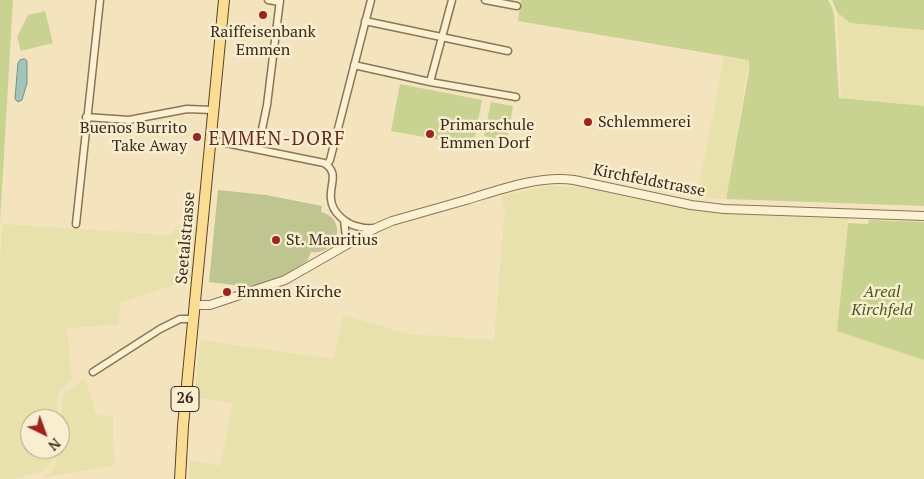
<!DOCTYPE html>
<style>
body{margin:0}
#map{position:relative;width:924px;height:479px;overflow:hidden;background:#f3e4be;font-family:"PT Serif",serif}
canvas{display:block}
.north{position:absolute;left:20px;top:409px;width:50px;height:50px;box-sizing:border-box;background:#f9eecf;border:1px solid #ada087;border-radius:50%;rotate:138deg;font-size:14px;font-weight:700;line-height:20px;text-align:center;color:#3b2b1b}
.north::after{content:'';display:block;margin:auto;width:18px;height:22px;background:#a3211e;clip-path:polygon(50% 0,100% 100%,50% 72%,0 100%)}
</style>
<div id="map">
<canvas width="924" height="479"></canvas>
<div class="north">N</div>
</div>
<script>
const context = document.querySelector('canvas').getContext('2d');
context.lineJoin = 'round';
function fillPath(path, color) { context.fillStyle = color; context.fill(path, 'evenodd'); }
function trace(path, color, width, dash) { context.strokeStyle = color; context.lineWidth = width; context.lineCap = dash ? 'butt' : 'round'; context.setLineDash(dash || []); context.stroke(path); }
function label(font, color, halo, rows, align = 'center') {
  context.font = font + ' "PT Serif",serif'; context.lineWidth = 5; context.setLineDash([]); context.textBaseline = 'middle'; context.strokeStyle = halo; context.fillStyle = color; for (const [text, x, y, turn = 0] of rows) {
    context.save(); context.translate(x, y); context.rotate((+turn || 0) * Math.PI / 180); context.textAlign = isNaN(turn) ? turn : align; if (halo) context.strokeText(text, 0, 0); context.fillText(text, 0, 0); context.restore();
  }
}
const farmland = new Path2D(`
 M 837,12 L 850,23 L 924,30 L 924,106 L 841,98 Z
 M 724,56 L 747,58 L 749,60 L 726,199 L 697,197 Z
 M 549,186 L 581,187 L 655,203 L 691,209 L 744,214 L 848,216 L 837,331 L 924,360 L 924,479 L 189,479 L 189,460 L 220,466 L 233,403 L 194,397 L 200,340 L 334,359 L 343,315 L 409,334 L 494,340 L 505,209 L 501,196 Z
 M 2,224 L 173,235 L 174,229 L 179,229 L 180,226 L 196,227 L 192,279 L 120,303 L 119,325 L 67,328 L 72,381 L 62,388 L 58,394 L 56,419 L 30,419 L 30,449 L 53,449 L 52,459 L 49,465 L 41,472 L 12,479 L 0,479 L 0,261 Z
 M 85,378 L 96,415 L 113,416 L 114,465 L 42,478 L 50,473 L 56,465 L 58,449 L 60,449 L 62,400 L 64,394 Z`);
const green = new Path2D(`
 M 0,0 L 13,0 L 0,222 Z
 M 521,0 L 828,0 L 832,7 L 834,15 L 839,98 L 924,106 L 924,206 L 726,199 L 749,71 L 749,60 L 518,21 Z
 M 832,0 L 924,0 L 924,30 L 850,23 L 837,12 Z
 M 45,11 L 53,43 L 21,51 L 17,37 L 28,15 Z
 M 400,84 L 482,100 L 473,146 L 391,131 Z
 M 491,102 L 513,106 L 507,140 L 484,136 Z
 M 869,220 L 924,222 L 924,360 L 837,331 L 848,223 L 868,224 Z`);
const cemetery = new Path2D(`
 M 218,190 L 266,195 L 322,206 L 321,212 C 347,218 340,255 311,252 L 307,261 L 287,274 L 250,287 L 209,282 Z`);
const water = new Path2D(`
 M 25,59 L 27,61 L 27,83 L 22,100 L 18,102 L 15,99 L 18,63 L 20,60 Z`);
const minor = new Path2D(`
 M 268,0 L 280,2
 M 485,0 L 517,6
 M 365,21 L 508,51
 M 354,65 L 430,82 L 516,97
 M 430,82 L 452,0
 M 86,117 L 129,120 L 187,109 L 213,110
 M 211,140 L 324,163 C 340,173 329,185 331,199 C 332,213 347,225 360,227 C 365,229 371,228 376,228
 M 258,149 L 267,105 L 280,0
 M 327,165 L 330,160 L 371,0
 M 344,220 L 346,237 L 344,246
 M 76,224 L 100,0
 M 93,372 L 160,329 L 180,319 L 193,319`);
const tertiary = new Path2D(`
 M 195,305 L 210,305 L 285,280 L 376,228 L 392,221 C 417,214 441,207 466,200 C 499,190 539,175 574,180 L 691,205 L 724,209 L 924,216`);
const primary = new Path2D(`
 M 180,479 L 183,426 L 224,0`);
const markers = [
 [263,15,5,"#a3211e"],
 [588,122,5,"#a3211e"],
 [430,134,5,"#a3211e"],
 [197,137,5,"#a3211e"],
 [276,240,5,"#a3211e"],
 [227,292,5,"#a3211e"]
];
const shields = [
 [185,399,28]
];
const shieldNames = [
 ["26",185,399]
];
const poiNames = [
 ["Raiffeisenbank",263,32,"center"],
 ["Emmen",263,50,"center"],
 ["Schlemmerei",598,122],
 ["Primarschule",440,125],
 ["Emmen Dorf",440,143],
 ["Buenos Burrito",187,128,"right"],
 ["Take Away",187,146,"right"],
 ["St. Mauritius",286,240],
 ["Emmen Kirche",237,292]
];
const streetNames = [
 ["Kirchfeldstrasse",649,181,11],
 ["Seetalstrasse",186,238,-85]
];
const parkNames = [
 ["Areal",882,292],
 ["Kirchfeld",882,310]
];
const quarterNames = [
 ["EMMEN-DORF",277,140]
];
fillPath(farmland, '#e9e1ab');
fillPath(green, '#c8d291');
fillPath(cemetery, '#bec591');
fillPath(water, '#a2c4bb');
trace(water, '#689389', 1);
trace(minor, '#8d7455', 9);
trace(tertiary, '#8d7455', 10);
trace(primary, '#5a422a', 12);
trace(minor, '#fcf1d2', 6);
trace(tertiary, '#fcf1d2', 8);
trace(primary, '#fbdd91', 10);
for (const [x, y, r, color] of markers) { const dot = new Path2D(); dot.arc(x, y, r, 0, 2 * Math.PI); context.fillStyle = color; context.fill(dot); trace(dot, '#f9eecf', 2); }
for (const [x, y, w] of shields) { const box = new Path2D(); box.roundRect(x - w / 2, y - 12.5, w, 25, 4); context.fillStyle = '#f9eecf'; context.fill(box); trace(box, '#3b2b1b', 1); }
label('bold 15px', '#3b2b1b', null, shieldNames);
label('16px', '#3b2b1b', '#f9eecf', poiNames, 'left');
label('16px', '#3b2b1b', '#f9eecf', streetNames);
label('italic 16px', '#495a1f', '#f9eecf', parkNames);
context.letterSpacing = '1px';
label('19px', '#6c2a16', '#f9eecf', quarterNames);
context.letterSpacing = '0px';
</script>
